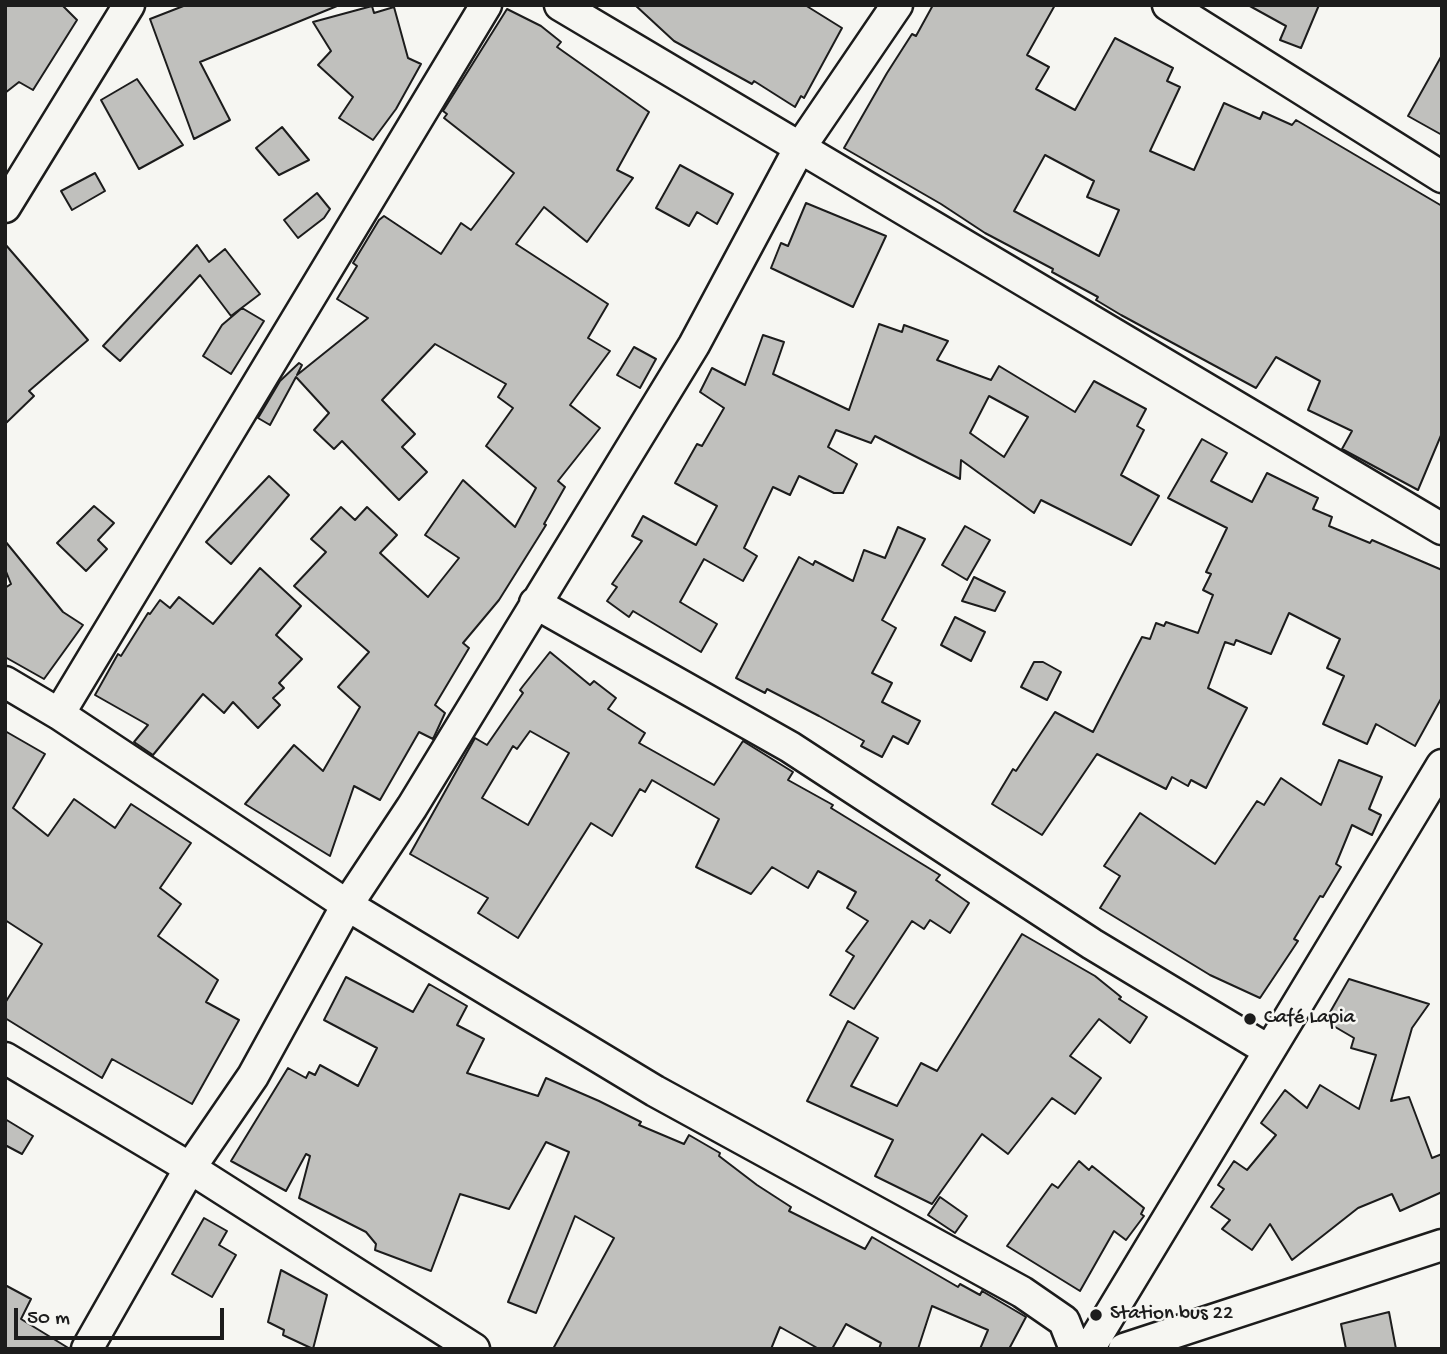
<!DOCTYPE html>
<meta charset="utf-8">
<style>
body{margin:0}
#map{position:relative;width:1447px;height:1354px;overflow:hidden;background:#f6f6f2;font-family:"Gochi Hand",sans-serif}
canvas{display:block}
.frame{position:absolute;inset:0;border:7px solid #1c1c1c;pointer-events:none}
.scale{position:absolute;left:14px;top:1308px;width:210px;height:32px;box-sizing:border-box;border:4px solid #1c1c1c;border-top:0;padding-left:9px;font-size:21px;line-height:24px;white-space:nowrap;color:#1c1c1c;-webkit-text-stroke:5px #f6f6f2;paint-order:stroke}
</style>
<div id="map">
<canvas width="1447" height="1354"></canvas>
<div class="frame"></div>
<div class="scale">50 m</div>
</div>
<script>
const context = document.querySelector('canvas').getContext('2d');
context.lineJoin = 'round';
function fillPath(path, color) { context.fillStyle = color; context.fill(path, 'evenodd'); }
function trace(path, color, width, dash) { context.strokeStyle = color; context.lineWidth = width; context.lineCap = dash ? 'butt' : 'round'; context.setLineDash(dash || []); context.stroke(path); }
function label(font, color, halo, rows, align = 'center') {
  context.font = font + ' "Gochi Hand",sans-serif'; context.lineWidth = 5; context.setLineDash([]); context.textBaseline = 'middle'; context.strokeStyle = halo; context.fillStyle = color; for (const [text, x, y, turn = 0] of rows) {
    context.save(); context.translate(x, y); context.rotate((+turn || 0) * Math.PI / 180); context.textAlign = isNaN(turn) ? turn : align; if (halo) context.strokeText(text, 0, 0); context.fillText(text, 0, 0); context.restore();
  }
}
const building = new Path2D(`
 M 5,5 L 62,5 L 77,20 L 33,90 L 19,82 L 5,93 Z
 M 186,5 L 337,5 L 337,6 L 200,62 L 230,120 L 194,139 L 150,19 Z
 M 635,5 L 805,5 L 842,28 L 804,98 L 801,96 L 795,107 L 754,81 L 752,84 L 674,41 Z
 M 933,5 L 1055,5 L 1027,55 L 1049,67 L 1036,89 L 1075,110 L 1115,38 L 1173,68 L 1167,81 L 1180,87 L 1150,151 L 1194,170 L 1224,103 L 1260,119 L 1263,112 L 1292,125 L 1296,120 L 1442,206 L 1442,433 L 1418,490 L 1342,449 L 1352,431 L 1308,410 L 1320,381 L 1276,357 L 1256,388 L 1121,315 L 1096,300 L 1098,297 L 1052,272 L 1053,269 L 985,233 L 941,204 L 844,148 L 887,73 L 912,34 L 916,36 ZM 1045,155 L 1094,181 L 1087,197 L 1119,210 L 1099,256 L 1014,211 Z
 M 1248,5 L 1319,5 L 1301,48 L 1280,40 L 1286,26 Z
 M 372,6 L 374,13 L 394,7 L 408,58 L 421,64 L 396,109 L 373,140 L 339,118 L 353,97 L 318,65 L 331,51 L 313,22 Z
 M 507,9 L 541,26 L 561,42 L 557,47 L 649,112 L 617,170 L 633,178 L 587,242 L 544,207 L 516,244 L 608,304 L 588,338 L 610,351 L 570,405 L 600,428 L 558,481 L 565,487 L 544,524 L 546,525 L 499,600 L 463,643 L 469,648 L 435,705 L 445,713 L 433,739 L 419,732 L 380,800 L 354,786 L 330,856 L 245,804 L 294,745 L 323,771 L 360,707 L 338,687 L 369,652 L 294,586 L 326,552 L 311,539 L 341,507 L 355,520 L 367,507 L 397,535 L 380,553 L 428,597 L 459,558 L 425,535 L 463,480 L 515,527 L 536,488 L 486,446 L 513,408 L 498,397 L 506,384 L 435,344 L 382,400 L 415,434 L 402,447 L 427,472 L 399,500 L 342,441 L 334,449 L 314,430 L 329,413 L 296,377 L 270,425 L 258,418 L 280,381 L 299,363 L 302,365 L 297,375 L 368,318 L 337,299 L 357,266 L 353,263 L 379,220 L 384,216 L 441,254 L 461,223 L 471,230 L 514,173 L 444,118 L 447,114 L 443,111 Z
 M 1442,55 L 1442,135 L 1408,116 Z
 M 137,79 L 183,145 L 139,169 L 101,100 Z
 M 282,127 L 309,160 L 279,175 L 256,148 Z
 M 680,165 L 733,194 L 717,224 L 697,212 L 689,226 L 656,208 Z
 M 95,173 L 105,191 L 72,210 L 61,191 Z
 M 317,193 L 330,209 L 324,218 L 298,238 L 284,220 Z
 M 806,203 L 886,236 L 853,307 L 771,268 L 781,243 L 788,246 Z
 M 5,244 L 88,340 L 29,391 L 34,396 L 5,424 Z
 M 197,245 L 209,262 L 225,249 L 260,294 L 231,316 L 200,275 L 120,361 L 103,346 Z
 M 242,308 L 264,321 L 231,374 L 203,356 L 222,325 Z
 M 879,324 L 902,332 L 904,325 L 948,341 L 937,360 L 991,380 L 999,366 L 1075,412 L 1094,381 L 1146,409 L 1137,426 L 1144,430 L 1121,475 L 1159,496 L 1131,545 L 1041,500 L 1034,513 L 961,460 L 960,479 L 875,436 L 871,443 L 836,430 L 828,447 L 857,464 L 843,493 L 834,493 L 799,476 L 790,495 L 773,487 L 744,548 L 757,556 L 743,581 L 704,559 L 680,602 L 717,624 L 701,652 L 633,611 L 629,617 L 607,601 L 617,587 L 612,584 L 642,541 L 632,536 L 643,516 L 696,545 L 717,506 L 675,483 L 697,444 L 702,446 L 724,408 L 700,392 L 712,368 L 745,385 L 763,335 L 784,342 L 773,374 L 849,410 ZM 989,396 L 1028,417 L 1004,457 L 970,433 Z
 M 634,347 L 656,359 L 640,388 L 617,375 Z
 M 1202,439 L 1227,453 L 1211,481 L 1252,502 L 1267,473 L 1318,498 L 1313,509 L 1332,517 L 1329,526 L 1370,543 L 1372,540 L 1442,570 L 1442,697 L 1415,746 L 1376,724 L 1367,744 L 1323,724 L 1344,676 L 1327,668 L 1340,639 L 1289,613 L 1271,654 L 1236,640 L 1234,645 L 1225,642 L 1208,688 L 1247,708 L 1206,788 L 1191,780 L 1188,786 L 1172,777 L 1166,789 L 1097,754 L 1042,835 L 992,804 L 1013,769 L 1016,771 L 1055,712 L 1093,732 L 1142,637 L 1150,639 L 1156,623 L 1164,626 L 1166,622 L 1198,633 L 1213,595 L 1203,590 L 1211,574 L 1206,572 L 1227,528 L 1168,498 Z
 M 269,476 L 289,495 L 231,564 L 206,542 Z
 M 94,506 L 114,523 L 98,540 L 107,549 L 86,571 L 57,543 Z
 M 965,526 L 990,540 L 967,580 L 942,565 Z
 M 898,527 L 925,539 L 882,620 L 896,628 L 872,673 L 892,683 L 882,702 L 920,721 L 908,744 L 893,736 L 882,757 L 861,746 L 864,741 L 819,716 L 767,689 L 765,693 L 736,678 L 799,557 L 813,565 L 815,561 L 853,581 L 864,550 L 885,558 Z
 M 5,541 L 63,612 L 83,625 L 44,679 L 5,657 L 5,588 L 11,584 L 5,569 Z
 M 260,568 L 301,606 L 276,635 L 302,659 L 279,683 L 284,688 L 273,698 L 280,705 L 258,728 L 233,702 L 224,713 L 203,694 L 153,755 L 134,742 L 148,725 L 95,695 L 118,654 L 121,656 L 148,613 L 150,614 L 160,600 L 170,608 L 179,597 L 213,624 Z
 M 974,577 L 1005,592 L 995,611 L 962,601 Z
 M 955,617 L 985,632 L 971,661 L 941,645 Z
 M 550,652 L 590,685 L 594,681 L 616,698 L 608,709 L 645,733 L 639,743 L 714,785 L 743,741 L 793,772 L 788,780 L 833,805 L 831,808 L 940,875 L 936,880 L 969,903 L 950,933 L 930,920 L 924,929 L 912,921 L 854,1009 L 830,995 L 854,956 L 846,951 L 868,921 L 847,908 L 856,892 L 818,871 L 808,888 L 772,867 L 751,894 L 696,867 L 719,819 L 652,780 L 645,792 L 640,789 L 612,836 L 591,823 L 518,938 L 478,913 L 488,898 L 410,854 L 475,738 L 487,745 L 523,693 L 520,690 L 523,686 ZM 530,731 L 569,753 L 528,825 L 482,798 L 513,746 L 517,749 Z
 M 1034,662 L 1043,662 L 1061,672 L 1047,700 L 1021,687 Z
 M 5,731 L 45,754 L 13,808 L 48,836 L 74,799 L 115,828 L 131,804 L 191,843 L 160,888 L 181,904 L 158,936 L 218,980 L 206,1002 L 239,1020 L 192,1104 L 112,1059 L 102,1078 L 5,1018 L 5,1003 L 42,944 L 5,920 Z
 M 1339,760 L 1382,777 L 1369,809 L 1381,815 L 1372,835 L 1352,825 L 1336,864 L 1341,867 L 1323,897 L 1320,896 L 1294,939 L 1298,941 L 1260,998 L 1210,975 L 1100,908 L 1120,876 L 1104,866 L 1140,813 L 1215,864 L 1257,801 L 1264,805 L 1281,778 L 1321,805 Z
 M 1022,934 L 1095,976 L 1121,997 L 1119,999 L 1147,1017 L 1130,1043 L 1099,1019 L 1070,1056 L 1101,1078 L 1075,1114 L 1052,1098 L 1008,1154 L 982,1134 L 932,1204 L 875,1176 L 893,1140 L 807,1101 L 848,1021 L 878,1038 L 851,1086 L 897,1106 L 921,1063 L 937,1071 Z
 M 346,977 L 413,1012 L 429,984 L 467,1006 L 457,1025 L 484,1039 L 467,1073 L 538,1096 L 546,1078 L 599,1101 L 641,1122 L 639,1125 L 684,1144 L 689,1135 L 720,1153 L 719,1156 L 757,1185 L 791,1207 L 789,1211 L 865,1249 L 872,1237 L 958,1287 L 960,1284 L 980,1295 L 982,1291 L 1026,1317 L 1009,1349 L 980,1349 L 988,1330 L 932,1306 L 918,1349 L 879,1349 L 881,1343 L 846,1324 L 832,1349 L 819,1349 L 780,1327 L 771,1349 L 553,1349 L 614,1238 L 575,1216 L 536,1313 L 508,1302 L 569,1152 L 546,1142 L 509,1209 L 460,1194 L 431,1271 L 375,1250 L 376,1244 L 366,1232 L 299,1198 L 310,1156 L 306,1154 L 286,1191 L 231,1161 L 288,1068 L 306,1078 L 309,1072 L 315,1075 L 320,1065 L 358,1086 L 377,1048 L 324,1020 Z
 M 1349,979 L 1429,1004 L 1412,1028 L 1391,1101 L 1409,1097 L 1432,1158 L 1442,1154 L 1442,1192 L 1400,1211 L 1392,1194 L 1358,1208 L 1292,1260 L 1270,1224 L 1252,1250 L 1222,1229 L 1230,1220 L 1211,1207 L 1224,1189 L 1218,1185 L 1234,1161 L 1247,1170 L 1276,1135 L 1261,1123 L 1285,1090 L 1307,1108 L 1320,1085 L 1359,1109 L 1376,1055 L 1351,1048 L 1354,1038 L 1325,1021 Z
 M 5,1119 L 33,1136 L 22,1154 L 5,1145 Z
 M 1079,1161 L 1089,1170 L 1092,1166 L 1144,1208 L 1141,1214 L 1144,1216 L 1126,1240 L 1114,1231 L 1080,1291 L 1007,1246 L 1052,1184 L 1058,1188 Z
 M 940,1197 L 967,1216 L 955,1233 L 928,1215 Z
 M 204,1218 L 227,1231 L 219,1245 L 236,1255 L 212,1297 L 172,1274 Z
 M 281,1270 L 327,1295 L 313,1349 L 283,1335 L 284,1330 L 268,1322 Z
 M 5,1285 L 31,1299 L 21,1319 L 70,1349 L 5,1349 Z
 M 1389,1312 L 1396,1349 L 1346,1349 L 1341,1324 Z`);
const street = new Path2D(`
 M 560,5 L 1442,529
 M 1168,5 L 1442,177
 M 5,207 L 129,5
 M 535,603 L 790,747 L 1092,944 L 1268,1050
 M 5,682 L 59,714 L 347,905 L 655,1091 L 1022,1292 L 1064,1321 L 1075,1349
 M 59,714 L 486,5
 M 5,1058 L 190,1168 L 474,1349
 M 87,1349 L 190,1168 L 253,1076 L 347,905 L 412,807 L 694,345 L 799,149 L 897,5
 M 1089,1349 L 1442,765
 M 1124,1349 L 1442,1245`);
const markers = [
 [1250,1019,7,"#1c1c1c"],
 [1096,1315,7,"#1c1c1c"]
];
const poiNames = [
 ["Café Lapia",1264,1019],
 ["Station bus 22",1110,1315]
];
fillPath(building, '#c0c0bd');
trace(building, '#1c1c1c', 2);
trace(street, '#1c1c1c', 35);
trace(street, '#f6f6f2', 30);
for (const [x, y, r, color] of markers) { const dot = new Path2D(); dot.arc(x, y, r, 0, 2 * Math.PI); context.fillStyle = color; context.fill(dot); trace(dot, '#f6f6f2', 2.5); }
label('21px', '#1c1c1c', '#f6f6f2', poiNames, 'left');
</script>
